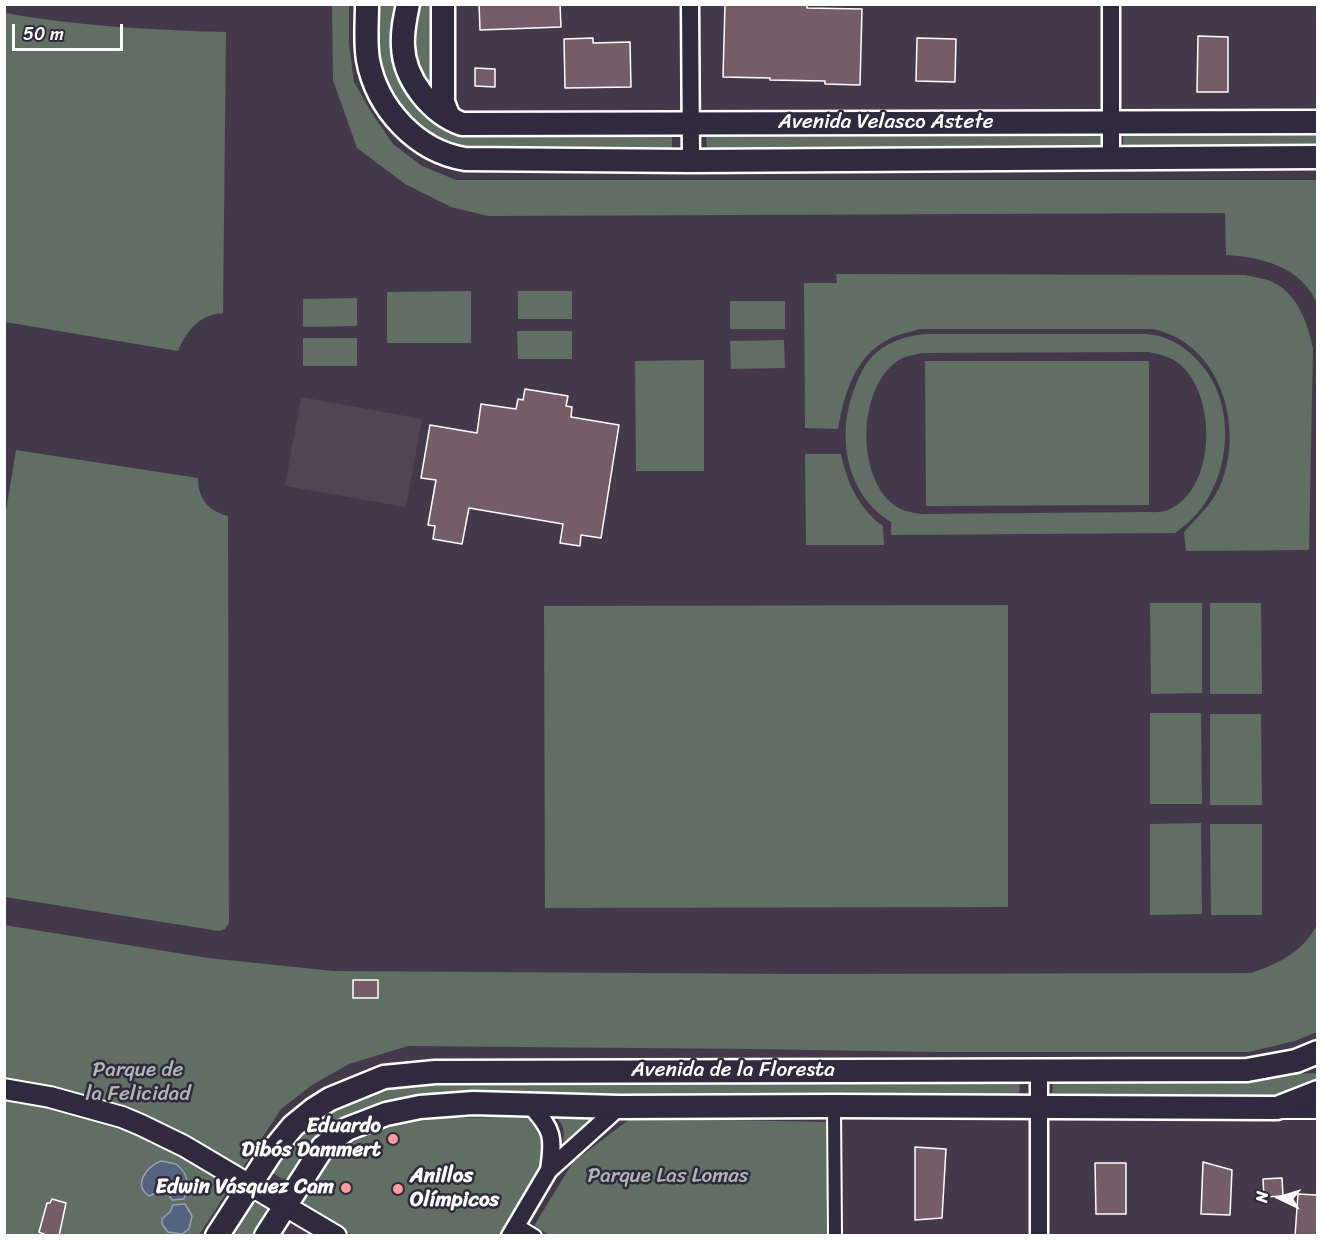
<!DOCTYPE html>
<meta charset="utf-8">
<style>
body{margin:0}
#map{position:relative;width:1322px;height:1240px;overflow:hidden;background:#44394a;font-family:Sriracha,sans-serif}
canvas{display:block}
.frame{position:absolute;inset:0;border:6px solid #fff;pointer-events:none}
.north{position:absolute;left:1250px;top:1168px;width:60px;height:60px;-webkit-text-stroke:4px #2f2a3d;paint-order:stroke;rotate:274deg;font-size:16px;font-weight:700;line-height:24px;text-align:center;color:#fff}
.north::after{content:'';display:block;margin:auto;width:21px;height:27px;background:#fff;clip-path:polygon(50% 0,100% 100%,50% 72%,0 100%)}
.scale{position:absolute;left:12px;top:24px;width:111px;height:27px;box-sizing:border-box;border:3px solid #fff;border-top:0;padding-left:8px;font-size:18px;line-height:21px;white-space:nowrap;color:#fff;-webkit-text-stroke:4px #2f2a3d;paint-order:stroke}
</style>
<div id="map">
<canvas width="1322" height="1240"></canvas>
<div class="frame"></div>
<div class="north">N</div>
<div class="scale">50 m</div>
</div>
<script>
const context = document.querySelector('canvas').getContext('2d');
context.lineJoin = 'round';
function fillPath(path, color) { context.fillStyle = color; context.fill(path, 'evenodd'); }
function trace(path, color, width, dash) { context.strokeStyle = color; context.lineWidth = width; context.lineCap = dash ? 'butt' : 'round'; context.setLineDash(dash || []); context.stroke(path); }
function label(font, color, halo, rows, align = 'center') {
  context.font = font + ' Sriracha,sans-serif'; context.lineWidth = 5; context.setLineDash([]); context.textBaseline = 'middle'; context.strokeStyle = halo; context.fillStyle = color; for (const [text, x, y, turn = 0] of rows) {
    context.save(); context.translate(x, y); context.rotate((+turn || 0) * Math.PI / 180); context.textAlign = isNaN(turn) ? turn : align; if (halo) context.strokeText(text, 0, 0); context.fillText(text, 0, 0); context.restore();
  }
}
const built = new Path2D(`
 M 301,397 L 422,419 L 406,507 L 285,486 Z`);
const green = new Path2D(`
 M 332,5 L 349,5 L 349,44 L 354,82 L 373,115 L 393,144 L 422,166 L 456,180 L 1317,180 L 1317,304 C 1302,267 1262,257 1226,255 L 1225,213 L 488,216 L 451,207 L 405,184 L 357,148 L 333,80 Z
 M 375,5 L 400,5 L 430,113 L 672,130 L 672,155 L 489,152 L 451,146 L 420,129 L 394,100 L 377,59 Z
 M 415,5 L 435,5 L 436,99 L 422,82 L 409,32 Z
 M 5,13 C 78,26 151,30 226,32 L 223,313 C 199,315 187,330 178,351 L 5,322 Z
 M 1102,130 L 1102,153 L 707,154 L 706,131 Z
 M 1317,132 L 1317,146 L 1123,147 L 1123,133 Z
 M 836,274 L 1245,275 C 1252,277 1261,278 1268,280 C 1297,291 1307,321 1313,348 L 1309,550 L 1186,551 L 1184,532 C 1198,517 1215,501 1222,481 C 1244,423 1219,343 1153,329 L 920,329 C 910,332 898,334 889,339 C 855,356 844,394 838,429 L 805,428 L 804,283 L 837,283 Z
 M 471,291 L 471,343 L 387,343 L 387,292 Z
 M 518,291 L 572,291 L 572,319 L 518,319 Z
 M 357,298 L 357,326 L 303,327 L 303,299 Z
 M 730,301 L 785,301 L 785,329 L 730,329 Z
 M 517,331 L 572,331 L 572,359 L 518,359 Z
 M 928,334 L 1146,334 C 1168,336 1183,345 1198,361 C 1243,408 1230,498 1175,533 L 891,535 L 891,522 C 845,494 836,434 855,387 C 860,374 866,361 877,352 C 892,340 909,335 928,334 ZM 1149,352 C 1157,354 1164,355 1172,359 C 1218,384 1219,489 1168,510 C 1161,513 1152,512 1145,512 L 920,514 C 910,512 902,511 894,505 C 856,476 858,390 896,362 C 904,356 913,355 922,353 Z
 M 303,338 L 357,338 L 357,366 L 303,366 Z
 M 784,340 L 785,368 L 731,369 L 730,341 Z
 M 704,360 L 704,471 L 636,471 L 635,361 Z
 M 925,361 L 1149,361 L 1149,505 L 926,506 Z
 M 16,450 L 198,478 C 198,498 208,511 228,516 L 229,923 L 225,929 L 219,931 L 5,897 L 4,523 Z
 M 805,454 L 841,454 C 847,483 859,509 883,526 L 884,545 L 806,545 Z
 M 1150,603 L 1202,603 L 1202,693 L 1151,694 Z
 M 1210,603 L 1261,603 L 1262,694 L 1210,694 Z
 M 1008,605 L 1008,907 L 545,908 L 544,606 Z
 M 1150,713 L 1201,713 L 1202,804 L 1150,804 Z
 M 1210,714 L 1261,714 L 1262,805 L 1210,805 Z
 M 1201,823 L 1202,914 L 1150,915 L 1150,824 Z
 M 1210,824 L 1262,824 L 1262,915 L 1211,915 Z
 M 1317,924 L 1317,1032 L 1295,1041 L 1249,1052 L 934,1052 L 752,1049 L 408,1046 L 349,1064 L 312,1085 L 281,1109 L 199,1235 L 5,1235 L 4,925 L 208,958 L 334,971 L 799,974 L 1251,973 C 1278,964 1305,951 1317,924 Z
 M 1317,1073 L 1317,1080 L 1302,1090 L 1272,1099 L 1052,1095 L 1053,1082 Z
 M 405,1081 L 1020,1081 L 1019,1100 L 462,1096 L 314,1148 L 289,1178 L 282,1179 L 273,1173 L 272,1166 L 312,1123 L 349,1098 Z
 M 552,1112 L 603,1113 L 559,1156 C 565,1135 568,1128 552,1112 Z
 M 524,1117 L 535,1121 L 542,1128 L 547,1148 L 545,1165 L 501,1235 L 352,1235 L 298,1203 L 319,1167 L 349,1143 L 391,1126 L 441,1118 Z
 M 631,1118 L 827,1122 L 828,1235 L 551,1236 L 534,1226 L 573,1162 Z
 M 257,1203 L 266,1208 L 267,1218 L 255,1235 L 227,1236 L 248,1204 Z`);
const water = new Path2D(`
 M 161,1161 L 176,1164 C 189,1174 189,1184 184,1199 L 172,1200 L 168,1194 L 160,1191 L 149,1196 C 133,1185 146,1167 161,1161 Z
 M 185,1204 L 192,1216 L 189,1229 L 182,1234 L 168,1232 L 162,1224 L 162,1219 L 170,1212 L 173,1205 Z`);
const building = new Path2D(`
 M 479,4 L 560,4 L 561,27 L 480,30 Z
 M 725,4 L 807,5 L 807,8 L 862,9 L 860,85 L 825,84 L 825,81 L 770,80 L 770,78 L 723,77 Z
 M 1198,36 L 1228,37 L 1228,92 L 1197,92 Z
 M 593,38 L 593,43 L 630,42 L 631,87 L 565,88 L 564,39 Z
 M 917,38 L 956,39 L 955,82 L 916,81 Z
 M 475,68 L 495,69 L 495,87 L 475,86 Z
 M 525,389 L 568,396 L 566,406 L 572,407 L 571,417 L 619,425 L 601,538 L 581,535 L 580,546 L 560,543 L 563,524 L 469,508 L 462,544 L 433,539 L 435,526 L 428,525 L 436,480 L 421,478 L 430,425 L 477,433 L 481,404 L 516,409 L 518,399 L 523,400 Z
 M 353,980 L 378,980 L 378,998 L 353,998 Z
 M 915,1147 L 946,1149 L 942,1218 L 915,1220 Z
 M 1203,1162 L 1232,1170 L 1230,1215 L 1201,1214 Z
 M 1095,1163 L 1126,1163 L 1126,1214 L 1096,1214 Z
 M 1282,1178 L 1283,1196 L 1264,1197 L 1263,1179 Z
 M 1298,1194 L 1317,1195 L 1317,1236 L 1295,1236 Z
 M 52,1199 L 66,1203 L 59,1236 L 48,1236 L 39,1232 L 47,1203 L 50,1203 Z`);
const pedestrian = new Path2D(`
 M 834,1106 L 835,1236
 M 517,1225 L 535,1236`);
const minor = new Path2D(`
 M 690,4 L 691,161
 M 1111,4 L 1111,159
 M 531,1106 C 553,1130 554,1137 549,1170
 M 510,1236 L 549,1170 L 619,1107
 M 1039,1236 L 1039,1070`);
const tertiary = new Path2D(`
 M 4,1089 L 50,1097 L 122,1117 L 141,1125 L 184,1146 L 336,1236
 M 1282,1108 L 1318,1108`);
const secondary = new Path2D(`
 M 367,4 C 367,23 365,42 368,60 C 377,108 416,151 465,159 L 691,161 L 1318,157
 M 408,4 C 405,18 402,32 403,46 C 404,79 431,113 462,124 L 1318,122
 M 443,4 L 443,102 L 448,115 L 453,120
 M 217,1236 L 270,1154 L 293,1126 L 314,1109 L 330,1099 L 384,1077 L 435,1072 L 1247,1070 L 1296,1061 L 1318,1052
 M 266,1236 L 323,1147 L 347,1129 L 386,1114 L 420,1107 L 473,1103 L 619,1107 L 834,1106 L 1277,1108 L 1318,1092`);
const markers = [
 [393,1139,6,"#ff9aa2"],
 [346,1188,6,"#ff9aa2"],
 [398,1189,6,"#ff9aa2"]
];
const streetNames = [
 ["Avenida Velasco Astete",886,123],
 ["Avenida de la Floresta",733,1071]
];
const parkNames = [
 ["Parque de",138,1071],
 ["la Felicidad",138,1095],
 ["Parque Las Lomas",668,1177]
];
const poiNames = [
 ["Eduardo",381,1127],
 ["Dibós Dammert",381,1151],
 ["Anillos",410,1177,"left"],
 ["Olímpicos",410,1201,"left"],
 ["Edwin Vásquez Cam",334,1188]
];
fillPath(built, '#534453');
fillPath(green, '#606e64');
fillPath(water, '#54637e');
trace(water, '#98a1b2', 1.5);
fillPath(building, '#755d68');
trace(building, '#fff', 1.5);
trace(pedestrian, '#fff', 16);
trace(minor, '#fff', 21);
trace(tertiary, '#fff', 24);
trace(secondary, '#fff', 27);
trace(pedestrian, '#2f2a3d', 12);
trace(minor, '#2f2a3d', 16);
trace(tertiary, '#2f2a3d', 20);
trace(secondary, '#2f2a3d', 22);
for (const [x, y, r, color] of markers) { const dot = new Path2D(); dot.arc(x, y, r, 0, 2 * Math.PI); context.fillStyle = color; context.fill(dot); trace(dot, '#2f2a3d', 2); }
label('21px', '#fff', '#2f2a3d', streetNames);
label('21px', '#b0b6b2', '#2f2a3d', parkNames);
label('bold 21px', '#fff', '#2f2a3d', poiNames, 'right');
</script>
